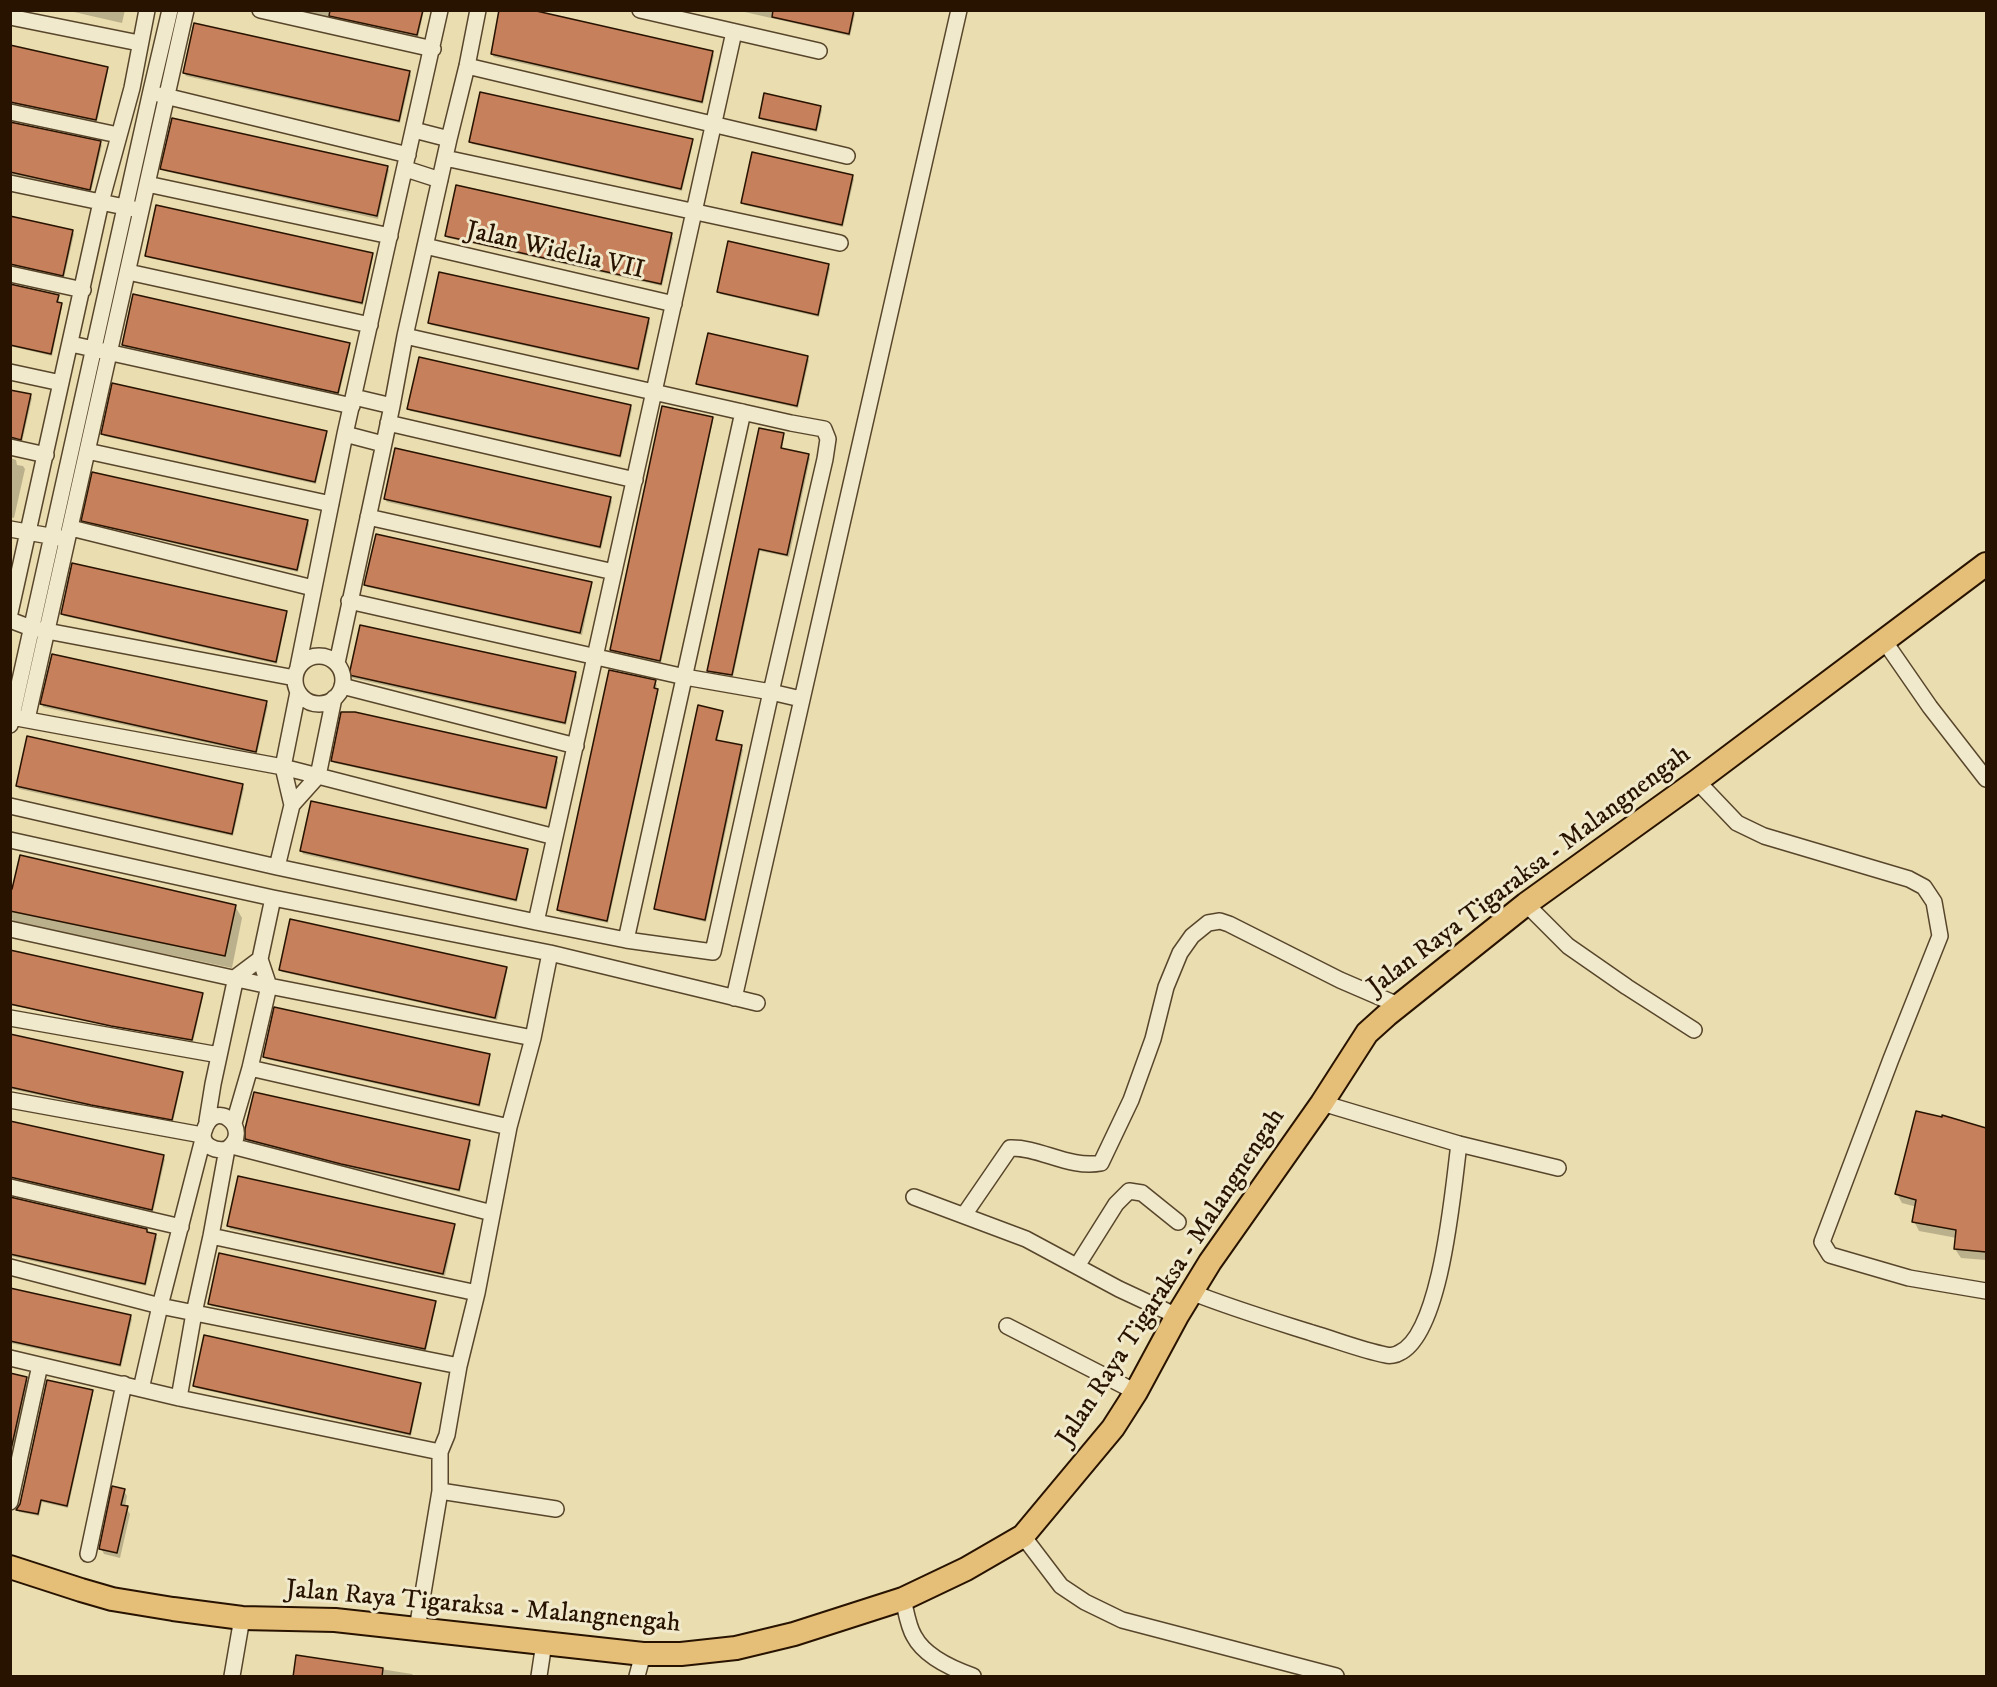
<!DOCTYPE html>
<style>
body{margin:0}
#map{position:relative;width:1997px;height:1687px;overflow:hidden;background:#eaddaf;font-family:"IM FELL DW Pica",serif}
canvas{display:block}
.frame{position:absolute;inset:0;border:12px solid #281301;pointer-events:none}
</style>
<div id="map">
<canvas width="1997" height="1687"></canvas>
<div class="frame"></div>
</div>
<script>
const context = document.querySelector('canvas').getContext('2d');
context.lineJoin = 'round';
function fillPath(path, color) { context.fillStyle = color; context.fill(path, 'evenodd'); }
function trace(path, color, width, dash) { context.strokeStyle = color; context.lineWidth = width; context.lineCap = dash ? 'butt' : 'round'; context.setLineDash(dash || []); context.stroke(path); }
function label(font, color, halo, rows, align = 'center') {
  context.font = font + ' "IM FELL DW Pica",serif'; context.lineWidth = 6; context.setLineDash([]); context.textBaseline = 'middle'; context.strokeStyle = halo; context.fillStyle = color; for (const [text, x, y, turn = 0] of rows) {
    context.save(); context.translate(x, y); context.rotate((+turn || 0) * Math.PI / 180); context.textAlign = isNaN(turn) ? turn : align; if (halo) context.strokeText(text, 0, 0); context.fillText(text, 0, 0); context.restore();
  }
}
const shadow = new Path2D(`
 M 65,10 L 125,10 L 122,23 Z
 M 295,10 L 424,10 L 418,38 Z
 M 736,10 L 851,10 L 855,14 L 850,36 Z
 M 10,47 L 107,68 L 108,71 L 97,122 L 14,105 L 10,106 Z
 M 712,52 L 714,55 L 703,104 L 494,57 L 492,54 Z
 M 409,72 L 411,75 L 400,123 L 186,76 L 184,73 Z
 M 820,107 L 822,110 L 817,132 L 762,120 L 760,117 Z
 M 10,124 L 100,143 L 102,145 L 91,192 L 10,174 Z
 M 692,140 L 693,143 L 682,191 L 472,144 L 471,142 Z
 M 387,167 L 389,170 L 378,219 L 164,171 L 162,168 Z
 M 852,176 L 854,179 L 843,227 L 744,205 L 743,202 Z
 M 10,217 L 72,231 L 74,234 L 64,278 L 14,267 L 10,268 Z
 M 671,235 L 673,238 L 662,286 L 448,238 L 446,236 Z
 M 372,254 L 373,257 L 363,305 L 149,258 L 147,255 Z
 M 828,265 L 830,268 L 819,317 L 720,294 L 719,292 Z
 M 10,286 L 58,296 L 59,299 L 58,304 L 62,307 L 52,356 L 10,346 Z
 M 648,320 L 650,322 L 639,371 L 431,325 L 429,322 Z
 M 349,344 L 350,347 L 339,395 L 125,347 L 124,345 Z
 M 807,357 L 809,360 L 798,408 L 700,386 L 698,384 Z
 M 10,391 L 30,396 L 32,398 L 22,442 L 10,440 Z
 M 630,406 L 632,409 L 621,458 L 410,411 L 409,409 Z
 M 712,418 L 713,421 L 661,663 L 613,653 L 611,650 Z
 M 326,432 L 327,435 L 316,484 L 104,436 L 103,434 Z
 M 783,434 L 784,437 L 782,450 L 808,455 L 810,458 L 789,557 L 760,551 L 733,677 L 710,673 L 709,671 Z
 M 10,458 L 16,460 L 17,465 L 23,466 L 25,469 L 14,518 L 10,517 Z
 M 610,498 L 612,501 L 601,549 L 387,502 L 385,499 Z
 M 83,520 L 307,521 L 309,524 L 298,572 L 85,523 Z
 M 591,583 L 592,586 L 582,635 L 367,587 L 366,584 Z
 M 286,612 L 287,615 L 277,664 L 64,616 L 62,614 Z
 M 575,674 L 577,676 L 566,725 L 352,678 L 350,675 Z
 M 655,682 L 657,685 L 655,690 L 658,693 L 608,923 L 560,913 L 559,910 Z
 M 266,703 L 268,705 L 257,754 L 43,707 L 42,704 Z
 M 722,712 L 723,715 L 717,742 L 741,747 L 743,750 L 706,922 L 658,911 L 656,909 Z
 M 556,759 L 558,762 L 547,810 L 334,763 L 333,761 Z
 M 242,785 L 244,788 L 233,836 L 19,789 L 17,786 Z
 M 527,850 L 528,853 L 517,902 L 303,854 L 302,851 Z
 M 10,894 L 235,906 L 242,918 L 232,968 L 14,922 L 10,915 Z
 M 10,952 L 202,994 L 203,997 L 193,1042 L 10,1005 Z
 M 506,969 L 507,971 L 497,1020 L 282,972 L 281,970 Z
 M 10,1035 L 182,1074 L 183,1076 L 173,1122 L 94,1107 L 10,1089 Z
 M 489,1055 L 490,1058 L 480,1107 L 266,1059 L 264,1057 Z
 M 1943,1117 L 1986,1129 L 1986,1260 L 1961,1258 L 1955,1249 L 1957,1238 L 1919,1231 L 1914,1221 L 1917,1207 L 1902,1203 L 1897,1194 Z
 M 10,1123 L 163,1157 L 165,1159 L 153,1212 L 14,1180 L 10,1181 Z
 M 246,1139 L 469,1141 L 471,1144 L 460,1192 L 346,1167 L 248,1142 Z
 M 10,1199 L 147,1230 L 148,1234 L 155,1235 L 157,1238 L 146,1286 L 10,1256 Z
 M 454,1225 L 455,1228 L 445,1276 L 230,1229 L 229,1226 Z
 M 10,1289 L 130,1316 L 132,1319 L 121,1367 L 10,1343 Z
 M 435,1302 L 436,1305 L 426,1351 L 211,1306 L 210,1303 Z
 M 10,1375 L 26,1378 L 28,1381 L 10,1462 Z
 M 195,1385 L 420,1385 L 421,1387 L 411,1436 L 196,1388 Z
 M 92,1391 L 93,1394 L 68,1508 L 42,1502 L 39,1516 L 19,1512 L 18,1510 Z
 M 124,1491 L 127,1496 L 125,1507 L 130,1514 L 120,1558 L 104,1554 L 101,1548 Z
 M 298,1656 L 412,1674 L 414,1676 L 295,1676 Z`);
const building = new Path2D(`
 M 330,10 L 423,10 L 417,35 L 329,16 Z
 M 499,10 L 532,10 L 713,51 L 702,102 L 491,54 Z
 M 773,10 L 854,10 L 849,34 L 772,17 Z
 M 194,23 L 410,71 L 399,121 L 183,73 Z
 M 10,45 L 108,67 L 96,120 L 10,102 Z
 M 480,92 L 693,139 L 681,189 L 469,142 Z
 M 764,93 L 821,106 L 816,130 L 759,118 Z
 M 172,118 L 388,166 L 377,216 L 160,169 Z
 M 10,122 L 101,141 L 90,190 L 10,172 Z
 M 752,152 L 853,175 L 842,225 L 741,203 Z
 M 456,185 L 672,233 L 661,284 L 445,236 Z
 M 156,205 L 373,253 L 362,303 L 145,256 Z
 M 10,216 L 73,230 L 63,276 L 10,264 Z
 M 728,241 L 829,264 L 818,315 L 717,292 Z
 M 439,272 L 649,318 L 638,369 L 428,323 Z
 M 10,284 L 59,295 L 57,302 L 62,303 L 51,354 L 10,345 Z
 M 133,294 L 350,343 L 338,393 L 122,345 Z
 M 708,333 L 808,356 L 797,406 L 696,384 Z
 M 419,357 L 631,405 L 620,456 L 407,409 Z
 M 112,383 L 327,431 L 315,482 L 101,434 Z
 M 10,390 L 31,394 L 21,440 L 10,437 Z
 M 662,406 L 713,417 L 660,661 L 610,650 Z
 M 759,428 L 784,433 L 781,448 L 809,454 L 787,555 L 759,549 L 732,675 L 707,671 Z
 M 395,448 L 611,497 L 600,547 L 384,499 Z
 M 92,472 L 308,520 L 297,570 L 81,521 Z
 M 376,534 L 592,582 L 580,633 L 364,585 Z
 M 72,563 L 287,611 L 276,662 L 61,614 Z
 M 360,625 L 576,672 L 565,723 L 349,675 Z
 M 52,654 L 267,701 L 256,752 L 40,704 Z
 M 609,670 L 656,680 L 654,688 L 658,689 L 607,921 L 557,910 Z
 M 698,705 L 723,711 L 716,740 L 742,745 L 705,920 L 654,909 Z
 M 341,712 L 355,712 L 557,757 L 546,808 L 331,761 Z
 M 27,736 L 243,784 L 232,834 L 16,786 Z
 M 311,801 L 528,849 L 516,900 L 300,851 Z
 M 20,855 L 236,905 L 225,956 L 10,911 L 10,889 L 12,889 Z
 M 290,919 L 507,967 L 495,1018 L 279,970 Z
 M 10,950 L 203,993 L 192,1040 L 111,1026 L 10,1004 Z
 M 274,1007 L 490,1054 L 479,1105 L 263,1057 Z
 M 10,1034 L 183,1072 L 172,1120 L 91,1105 L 10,1087 Z
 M 254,1092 L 470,1140 L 459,1190 L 341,1164 L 245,1139 L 245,1129 Z
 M 1916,1111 L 1942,1117 L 1942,1115 L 1986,1128 L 1986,1252 L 1954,1249 L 1956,1230 L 1912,1222 L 1916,1200 L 1895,1194 Z
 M 10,1121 L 164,1155 L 152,1210 L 10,1177 Z
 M 238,1176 L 455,1224 L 443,1274 L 227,1226 Z
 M 10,1197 L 147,1229 L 147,1232 L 156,1234 L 145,1284 L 10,1254 Z
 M 219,1253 L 436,1301 L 425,1349 L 208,1304 Z
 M 10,1288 L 131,1315 L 120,1365 L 10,1341 Z
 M 204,1335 L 421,1383 L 410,1434 L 193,1386 Z
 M 10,1373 L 27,1377 L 10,1454 Z
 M 47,1380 L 93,1390 L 67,1506 L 41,1500 L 38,1514 L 16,1510 L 20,1504 Z
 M 112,1486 L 125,1489 L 121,1505 L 128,1506 L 117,1553 L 99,1549 Z
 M 296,1655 L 383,1668 L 382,1677 L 293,1677 Z`);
const minor = new Path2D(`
 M 260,10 L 433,49
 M 640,10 L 819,51
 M 10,17 L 139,43
 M 467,66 L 847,156
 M 161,95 L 408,155
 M 10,112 L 118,135
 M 414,130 L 449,139
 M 445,158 L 840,243
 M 406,169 L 440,180
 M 10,183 L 134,209
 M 147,184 L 390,236
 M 425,246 L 674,304
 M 128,272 L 370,325
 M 10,274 L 83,290
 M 405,336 L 791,423 L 824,429 L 828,439 L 825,459 L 771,692 L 801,699
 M 71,344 L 352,406
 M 10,372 L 61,383
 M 354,397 L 392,406
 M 388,423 L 635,480
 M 345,434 L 383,444
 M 10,447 L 46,455
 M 87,451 L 331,504
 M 368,517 L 614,572
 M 71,528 L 313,588
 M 10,529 L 61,538
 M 10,613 L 101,202 L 132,88 L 147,10
 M 10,620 L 31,628 L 295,678
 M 1885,642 L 1930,707 L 1986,779
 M295 680a24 24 0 1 1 48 0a24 24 0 1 1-48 0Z
 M 337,663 L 392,406 L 405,336 L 449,139 L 467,66 L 478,10
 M 298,667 L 345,434 L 440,10
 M 342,686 L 576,746
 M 17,718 L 283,767 L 555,837
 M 27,719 L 186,10
 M 10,725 L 151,91 L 170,10
 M 1697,781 L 1737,823 L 1764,836 L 1909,879 L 1924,887 L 1934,902 L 1940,936 L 1891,1059 L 1822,1242 L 1830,1255 L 1909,1278 L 1986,1291
 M 292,805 L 318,776 L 334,698
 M 10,806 L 277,867 L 536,922 L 626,940 L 713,952 L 771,692 L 685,677 L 349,601
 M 10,840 L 273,898 L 550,953 L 757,1003
 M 277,867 L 292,805 L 283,767 L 298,692
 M 1526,904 L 1568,946 L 1627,987 L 1694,1030
 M 536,922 L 734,32
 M 10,929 L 269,986 L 533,1038
 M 626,940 L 743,412
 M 734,998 L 959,10
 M 10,1018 L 219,1055
 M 250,1068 L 509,1127
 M 10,1100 L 202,1135
 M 1322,1103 L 1459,1144 L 1558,1168
 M 207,1121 L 213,1084 L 236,977 L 260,959
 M 234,1123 L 250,1068 L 269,986 L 260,959 L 273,898
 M 232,1146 L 492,1213
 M 10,1187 L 181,1227
 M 914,1197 L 1026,1239 L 1119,1289 L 1177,1316
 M 964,1215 L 1010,1148 C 1040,1147 1069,1169 1101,1163 L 1131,1100 L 1153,1039 L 1166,987 L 1180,953 L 1192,936 L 1208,923 L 1220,921 L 1229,924 L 1340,980 L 1398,1005
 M 211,1236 L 477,1293
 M 1077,1266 L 1116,1204 L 1129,1191 L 1142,1193 L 1178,1222
 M 10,1267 L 160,1306 L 459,1366
 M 1191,1292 C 1231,1308 1271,1320 1312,1333 C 1336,1340 1361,1350 1386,1355 C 1390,1356 1396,1355 1399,1353 C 1442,1334 1453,1188 1459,1144
 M 1007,1326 L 1136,1392
 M 10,1358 L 179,1398 L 440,1452 L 447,1435 L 459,1366 L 477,1293 L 509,1127 L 533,1038 L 550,953
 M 141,1389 L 160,1306 L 203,1139
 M 179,1398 L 194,1313 L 211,1236 L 227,1149 C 254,1131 215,1095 204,1131 C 199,1145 216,1152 227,1149
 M 440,1491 L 556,1509
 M 10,1502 L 40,1365
 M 1023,1536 L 1061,1586 L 1085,1602 L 1122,1620 L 1336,1676
 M 88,1554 L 124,1384
 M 903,1599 C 906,1611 908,1626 914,1636 C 925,1657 953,1669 973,1676
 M 417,1629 L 440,1491 L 440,1452
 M 232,1676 L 242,1618
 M 539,1676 L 544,1643
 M 637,1676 L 643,1654`);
const primary = new Path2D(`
 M 10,1567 L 81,1590 L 112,1599 L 173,1609 L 242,1618 L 335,1620 L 643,1654 L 681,1654 L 736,1648 L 794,1634 L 903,1599 L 966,1569 L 1023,1536 L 1113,1428 L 1136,1392 L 1177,1316 L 1210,1262 L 1322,1103 L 1367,1033 L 1387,1015 L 1526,904 L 1697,781 L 1986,564`);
const streetNames = [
 ["Jalan Widelia VII",555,252,13],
 ["Jalan Raya Tigaraksa - Malangnengah",1530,872,-37],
 ["Jalan Raya Tigaraksa - Malangnengah",1172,1278,-57],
 ["Jalan Raya Tigaraksa - Malangnengah",483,1608,5]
];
fillPath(shadow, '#0003');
fillPath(building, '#c6805b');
trace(building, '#281301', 1.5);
trace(minor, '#58462c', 18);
trace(primary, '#281301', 26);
trace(minor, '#f1e9cb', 15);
trace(primary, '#e5be78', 22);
label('26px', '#281301', '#f1e9cb', streetNames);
</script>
